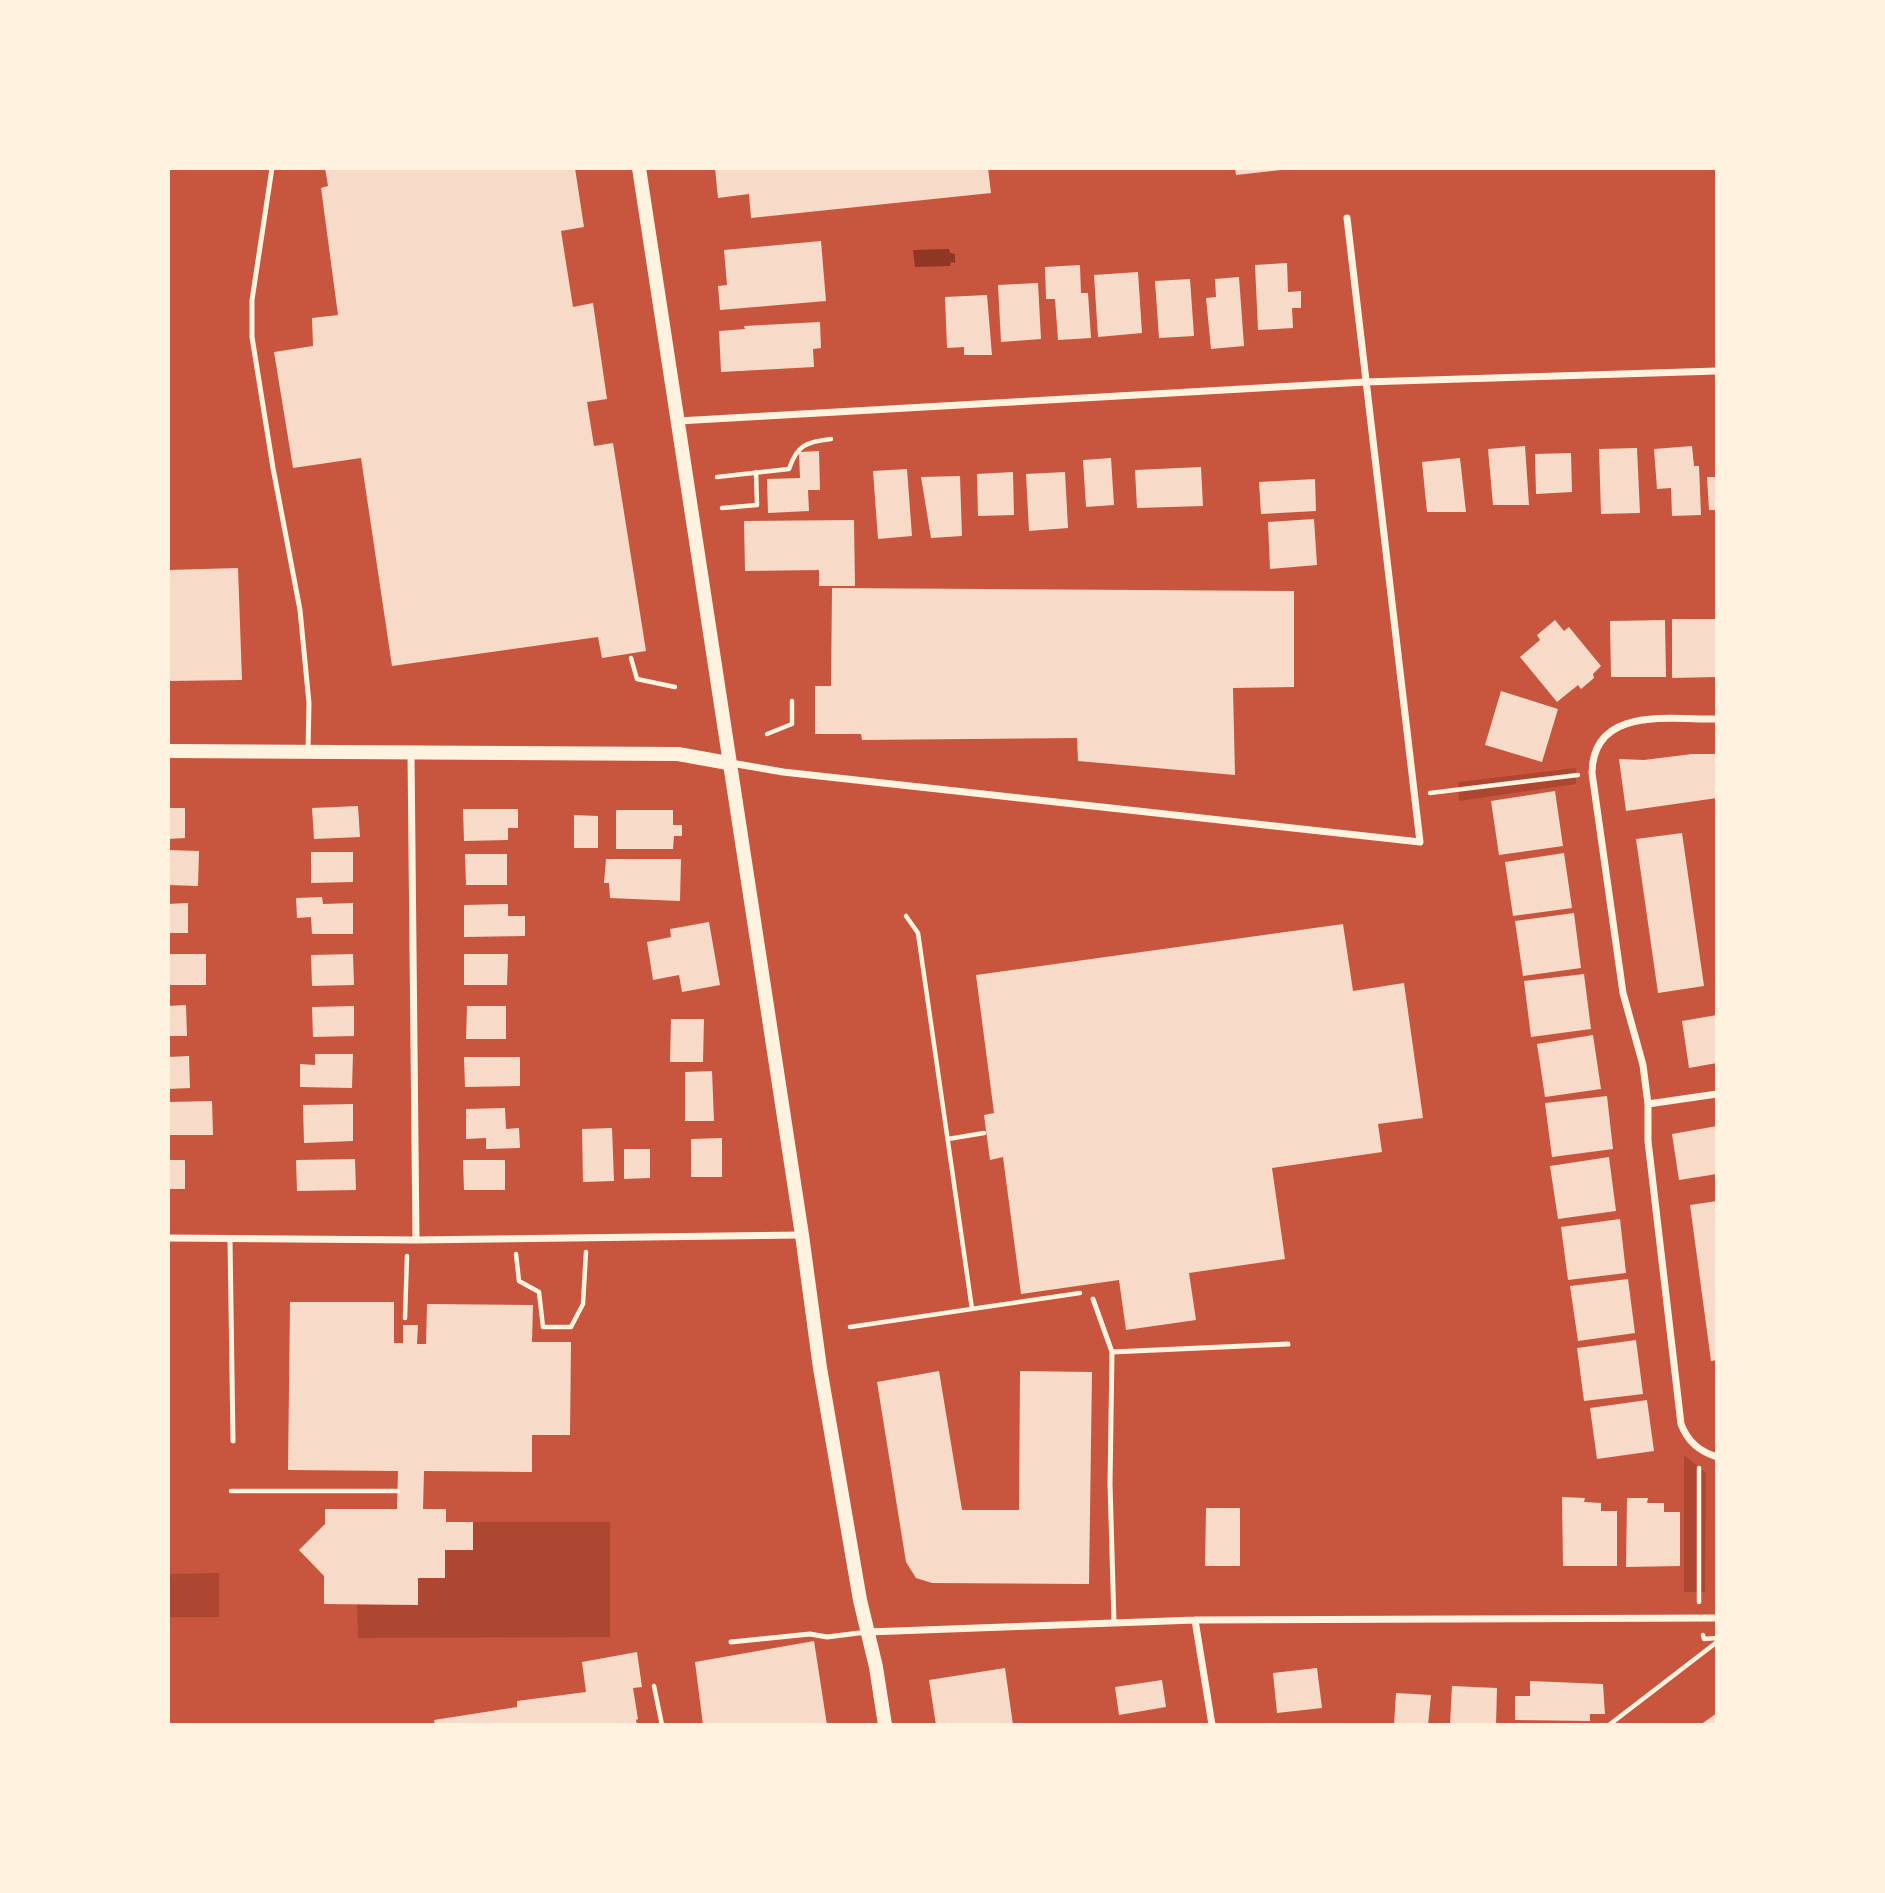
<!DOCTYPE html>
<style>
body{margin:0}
#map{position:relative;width:1885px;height:1893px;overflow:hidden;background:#c8553d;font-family:"Times New Roman",serif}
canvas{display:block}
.frame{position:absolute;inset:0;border:170px solid #fff3e0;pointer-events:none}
</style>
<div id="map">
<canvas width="1885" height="1893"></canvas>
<div class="frame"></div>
</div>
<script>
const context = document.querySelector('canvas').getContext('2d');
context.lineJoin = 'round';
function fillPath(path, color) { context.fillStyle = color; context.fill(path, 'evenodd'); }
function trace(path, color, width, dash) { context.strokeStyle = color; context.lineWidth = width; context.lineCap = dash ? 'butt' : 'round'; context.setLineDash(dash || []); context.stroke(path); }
const green = new Path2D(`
 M 1576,768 L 1576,784 L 1459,801 L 1458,782 Z
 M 1684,1455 L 1706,1473 L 1705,1592 L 1684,1592 Z
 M 473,1522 L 610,1522 L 610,1637 L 358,1638 L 357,1604 L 418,1578 L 445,1577 L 445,1550 L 472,1550 Z
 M 219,1573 L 219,1617 L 168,1617 L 168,1574 Z`);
const water = new Path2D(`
 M 949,249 L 950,253 L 955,254 L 955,263 L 951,262 L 950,266 L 915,267 L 913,250 Z`);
const building = new Path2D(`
 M 325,168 L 575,168 L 584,227 L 561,231 L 573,307 L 593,303 L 607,399 L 587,402 L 594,446 L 613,443 L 646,651 L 602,658 L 598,637 L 392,666 L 361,458 L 293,468 L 274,352 L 313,346 L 312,318 L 338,315 L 321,188 L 328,186 Z
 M 715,168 L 988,168 L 991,193 L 751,218 L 749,194 L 718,198 Z
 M 1235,168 L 1281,168 L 1281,170 L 1236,175 Z
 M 821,241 L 826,301 L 720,310 L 718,286 L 727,285 L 724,250 Z
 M 1287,263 L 1288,292 L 1301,291 L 1301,308 L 1292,308 L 1293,328 L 1258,330 L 1255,265 Z
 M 1080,265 L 1081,293 L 1088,293 L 1091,338 L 1058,340 L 1055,299 L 1046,299 L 1045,267 Z
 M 1138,272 L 1142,333 L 1098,337 L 1094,275 Z
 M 1239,277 L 1244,346 L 1211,349 L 1206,298 L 1216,297 L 1215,279 Z
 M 1190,279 L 1194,336 L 1159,338 L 1155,281 Z
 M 1038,283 L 1041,339 L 1001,342 L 998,285 Z
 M 987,295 L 992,355 L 964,355 L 964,347 L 947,348 L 945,297 Z
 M 820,322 L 821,348 L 813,349 L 814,367 L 721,372 L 719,331 L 745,329 L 744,326 Z
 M 1525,446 L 1529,505 L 1493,505 L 1488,449 Z
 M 1692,446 L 1694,466 L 1699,466 L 1701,515 L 1672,516 L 1671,488 L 1657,489 L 1654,449 Z
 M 1637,448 L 1640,513 L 1601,514 L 1599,449 Z
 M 819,451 L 820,490 L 808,490 L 809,511 L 768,513 L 767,479 L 800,478 L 799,452 Z
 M 1571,453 L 1572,492 L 1536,494 L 1535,454 Z
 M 1111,458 L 1114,505 L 1086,507 L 1083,460 Z
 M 1460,458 L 1466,512 L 1427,512 L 1422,462 Z
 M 1201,467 L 1203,506 L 1137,508 L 1135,470 Z
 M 907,469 L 912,536 L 878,539 L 873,471 Z
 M 1013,472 L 1014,515 L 978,516 L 977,474 Z
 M 1065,472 L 1068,528 L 1029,531 L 1026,474 Z
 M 960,476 L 962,536 L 931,538 L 921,477 Z
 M 1707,477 L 1717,477 L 1717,510 L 1709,510 Z
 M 1315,479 L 1316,511 L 1261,514 L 1259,482 Z
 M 1314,519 L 1317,565 L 1270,569 L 1268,522 Z
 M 854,520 L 855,586 L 819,586 L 819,570 L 745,571 L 744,521 Z
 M 238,568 L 242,680 L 168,681 L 168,570 Z
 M 832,588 L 1294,591 L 1294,687 L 1233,688 L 1235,775 L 1078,761 L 1077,738 L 862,740 L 861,734 L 815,734 L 815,686 L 831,686 Z
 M 1672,619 L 1717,619 L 1717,677 L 1672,678 Z
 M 1555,620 L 1564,631 L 1569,627 L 1601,666 L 1593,674 L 1594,678 L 1581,689 L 1578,685 L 1557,702 L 1520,657 L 1540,640 L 1537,635 Z
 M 1665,620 L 1666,677 L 1611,677 L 1610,621 Z
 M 1501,691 L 1558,709 L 1542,762 L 1485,745 Z
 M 1692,754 L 1717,754 L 1717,798 L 1626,811 L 1619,759 L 1644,760 Z
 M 1555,791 L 1563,846 L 1499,855 L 1491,801 Z
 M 358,806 L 360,837 L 314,839 L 312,808 Z
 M 168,808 L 185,808 L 185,838 L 168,839 Z
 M 463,809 L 518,809 L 518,828 L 508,828 L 508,840 L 464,841 Z
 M 616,810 L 673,810 L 673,825 L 682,825 L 682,836 L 674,836 L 673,849 L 616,849 Z
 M 574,815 L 598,816 L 598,848 L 574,848 Z
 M 1682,833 L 1704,986 L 1658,993 L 1636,839 Z
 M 168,850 L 199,851 L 198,886 L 168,885 Z
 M 311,852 L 353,852 L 353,882 L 311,883 Z
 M 1564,853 L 1572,908 L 1513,916 L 1505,862 Z
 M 465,854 L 507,854 L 507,885 L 466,885 Z
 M 606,859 L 681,859 L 680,901 L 610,898 L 609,883 L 604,883 Z
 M 322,897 L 323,904 L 353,903 L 353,934 L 312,934 L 311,917 L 297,918 L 296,898 Z
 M 188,903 L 188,933 L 168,933 L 168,904 Z
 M 508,904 L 508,916 L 525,916 L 525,936 L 464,937 L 464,905 Z
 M 1574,913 L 1581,968 L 1523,976 L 1515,921 Z
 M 709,922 L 720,985 L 682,992 L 679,975 L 653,980 L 647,942 L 671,937 L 670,929 Z
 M 1343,924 L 1353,991 L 1404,983 L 1423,1118 L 1378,1124 L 1382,1152 L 1272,1168 L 1285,1259 L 1189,1273 L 1196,1320 L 1126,1330 L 1119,1280 L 1021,1294 L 1003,1157 L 990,1160 L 984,1115 L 994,1113 L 976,975 Z
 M 168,954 L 206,954 L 206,985 L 168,985 Z
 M 353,954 L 354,985 L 312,986 L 311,955 Z
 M 464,954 L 508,954 L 507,985 L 464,985 Z
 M 1584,974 L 1591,1029 L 1531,1037 L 1524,981 Z
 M 186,1005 L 187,1036 L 168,1036 L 168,1006 Z
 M 354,1006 L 354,1036 L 313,1037 L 312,1007 Z
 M 467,1006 L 506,1006 L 506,1039 L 466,1039 Z
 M 1717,1015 L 1717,1063 L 1689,1068 L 1682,1021 Z
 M 671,1019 L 704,1019 L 703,1062 L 670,1062 Z
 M 1593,1035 L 1601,1089 L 1545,1097 L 1537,1044 Z
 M 315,1054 L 353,1054 L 352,1088 L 300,1087 L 300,1064 L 315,1065 Z
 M 189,1056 L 190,1088 L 168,1089 L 168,1057 Z
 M 464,1057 L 520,1057 L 520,1086 L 465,1087 Z
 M 712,1071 L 714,1121 L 685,1121 L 685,1072 Z
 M 1607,1096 L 1613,1149 L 1552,1157 L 1545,1103 Z
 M 212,1101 L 213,1135 L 168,1135 L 168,1102 Z
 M 353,1104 L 353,1141 L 304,1143 L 303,1105 Z
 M 505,1108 L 506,1129 L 519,1128 L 520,1148 L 486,1149 L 486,1138 L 466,1139 L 466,1109 Z
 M 1717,1126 L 1717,1174 L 1679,1180 L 1672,1134 Z
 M 612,1128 L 614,1181 L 583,1182 L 582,1129 Z
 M 722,1138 L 722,1177 L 691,1177 L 691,1139 Z
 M 624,1149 L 650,1149 L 650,1178 L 624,1179 Z
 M 1609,1157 L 1616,1211 L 1558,1219 L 1550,1166 Z
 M 355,1159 L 356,1190 L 297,1191 L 296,1160 Z
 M 168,1160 L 185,1160 L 185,1189 L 168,1189 Z
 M 463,1160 L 505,1160 L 505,1190 L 464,1190 Z
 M 1717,1201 L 1717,1360 L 1711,1361 L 1690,1205 Z
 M 1620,1219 L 1626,1273 L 1568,1280 L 1561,1227 Z
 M 1628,1279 L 1635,1333 L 1578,1341 L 1570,1286 Z
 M 290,1302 L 394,1302 L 394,1343 L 403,1343 L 403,1325 L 418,1325 L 417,1344 L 426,1344 L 427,1304 L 533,1305 L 532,1342 L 571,1342 L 570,1435 L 532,1435 L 532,1472 L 424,1471 L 423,1509 L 446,1509 L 446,1522 L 473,1522 L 473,1550 L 445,1550 L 445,1578 L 418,1578 L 418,1605 L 324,1604 L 324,1576 L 299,1550 L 325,1524 L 325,1509 L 397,1509 L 398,1471 L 288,1470 Z
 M 1636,1340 L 1643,1394 L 1584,1401 L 1577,1348 Z
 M 939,1371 L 962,1510 L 1019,1510 L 1020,1371 L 1092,1372 L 1089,1584 L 932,1583 L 916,1578 L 906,1562 L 877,1382 Z
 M 1647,1400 L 1654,1451 L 1597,1459 L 1590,1408 Z
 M 1562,1497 L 1585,1498 L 1584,1502 L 1601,1503 L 1601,1511 L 1617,1511 L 1617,1566 L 1563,1566 Z
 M 1627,1498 L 1648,1498 L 1647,1503 L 1664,1503 L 1664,1512 L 1680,1512 L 1680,1566 L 1626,1567 Z
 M 1206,1508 L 1240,1508 L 1240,1566 L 1205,1566 Z
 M 814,1641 L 827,1725 L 703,1725 L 695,1662 Z
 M 637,1652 L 642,1687 L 633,1688 L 638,1719 L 636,1720 L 637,1725 L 435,1725 L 434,1720 L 517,1707 L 517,1701 L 586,1692 L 582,1662 Z
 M 1005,1668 L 1013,1725 L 936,1725 L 929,1680 Z
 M 1317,1668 L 1322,1708 L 1277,1713 L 1273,1673 Z
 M 1162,1680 L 1166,1707 L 1119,1715 L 1115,1687 Z
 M 1530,1681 L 1603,1684 L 1605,1714 L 1590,1714 L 1590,1721 L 1515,1720 L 1515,1696 L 1530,1696 Z
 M 1452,1686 L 1497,1688 L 1496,1725 L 1450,1725 Z
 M 1396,1693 L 1431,1695 L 1428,1725 L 1394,1725 Z
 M 1717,1713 L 1717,1725 L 1700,1725 Z`);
const path = new Path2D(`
 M 717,477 L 789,469 C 797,445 806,442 831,439
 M 722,508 L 757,505 L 756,472
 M 631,658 L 637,679 L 675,687
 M 767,734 L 792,724 L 792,701
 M 1430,793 L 1578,775
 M 906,916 L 918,933 L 972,1309
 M 948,1139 L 984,1133
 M 516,1254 L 519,1281 L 539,1292 L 543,1327 L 571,1327 L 583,1304 L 586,1252
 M 405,1318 L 407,1256
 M 850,1327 L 1080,1293
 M 231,1491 L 398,1491
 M 1699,1602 L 1699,1468
 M 1703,1635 L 1704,1639 L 1717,1638
 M 654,1686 L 662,1725
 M 1609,1725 L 1717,1642`);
const service = new Path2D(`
 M 272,168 L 252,300 L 252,337 L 273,468 L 300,610 L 309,703 L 308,750
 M 230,1240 L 233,1441
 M 1093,1299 L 1112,1352 L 1110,1484 L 1114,1622
 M 1112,1352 L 1288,1344
 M 731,1642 L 810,1634 L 827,1637 L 867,1632`);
const minor = new Path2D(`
 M 678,421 L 1365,382 L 1717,371
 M 1717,719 C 1671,720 1593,705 1592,773 L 1623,993 L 1643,1065 L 1648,1104 L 1648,1141 L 1681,1424 C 1688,1442 1699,1451 1717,1457
 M 411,753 L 416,1240
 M 731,763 L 783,772 L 1420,842 L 1347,218
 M 1648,1104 L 1717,1094
 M 168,1238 L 416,1240 L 801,1235
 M 1195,1620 L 1212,1725
 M 868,1632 L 1195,1620 L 1717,1618`);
const secondary = new Path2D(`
 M 639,168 L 802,1235 L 820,1368 L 860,1600 L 876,1667 L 885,1725
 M 168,751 L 678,754 L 728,763`);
fillPath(green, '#ae4732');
fillPath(water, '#8f3625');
fillPath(building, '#f7dbc8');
trace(path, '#fff3e0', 4.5);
trace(service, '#fff3e0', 5);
trace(minor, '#fff3e0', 7);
trace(secondary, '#fff3e0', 14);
</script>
